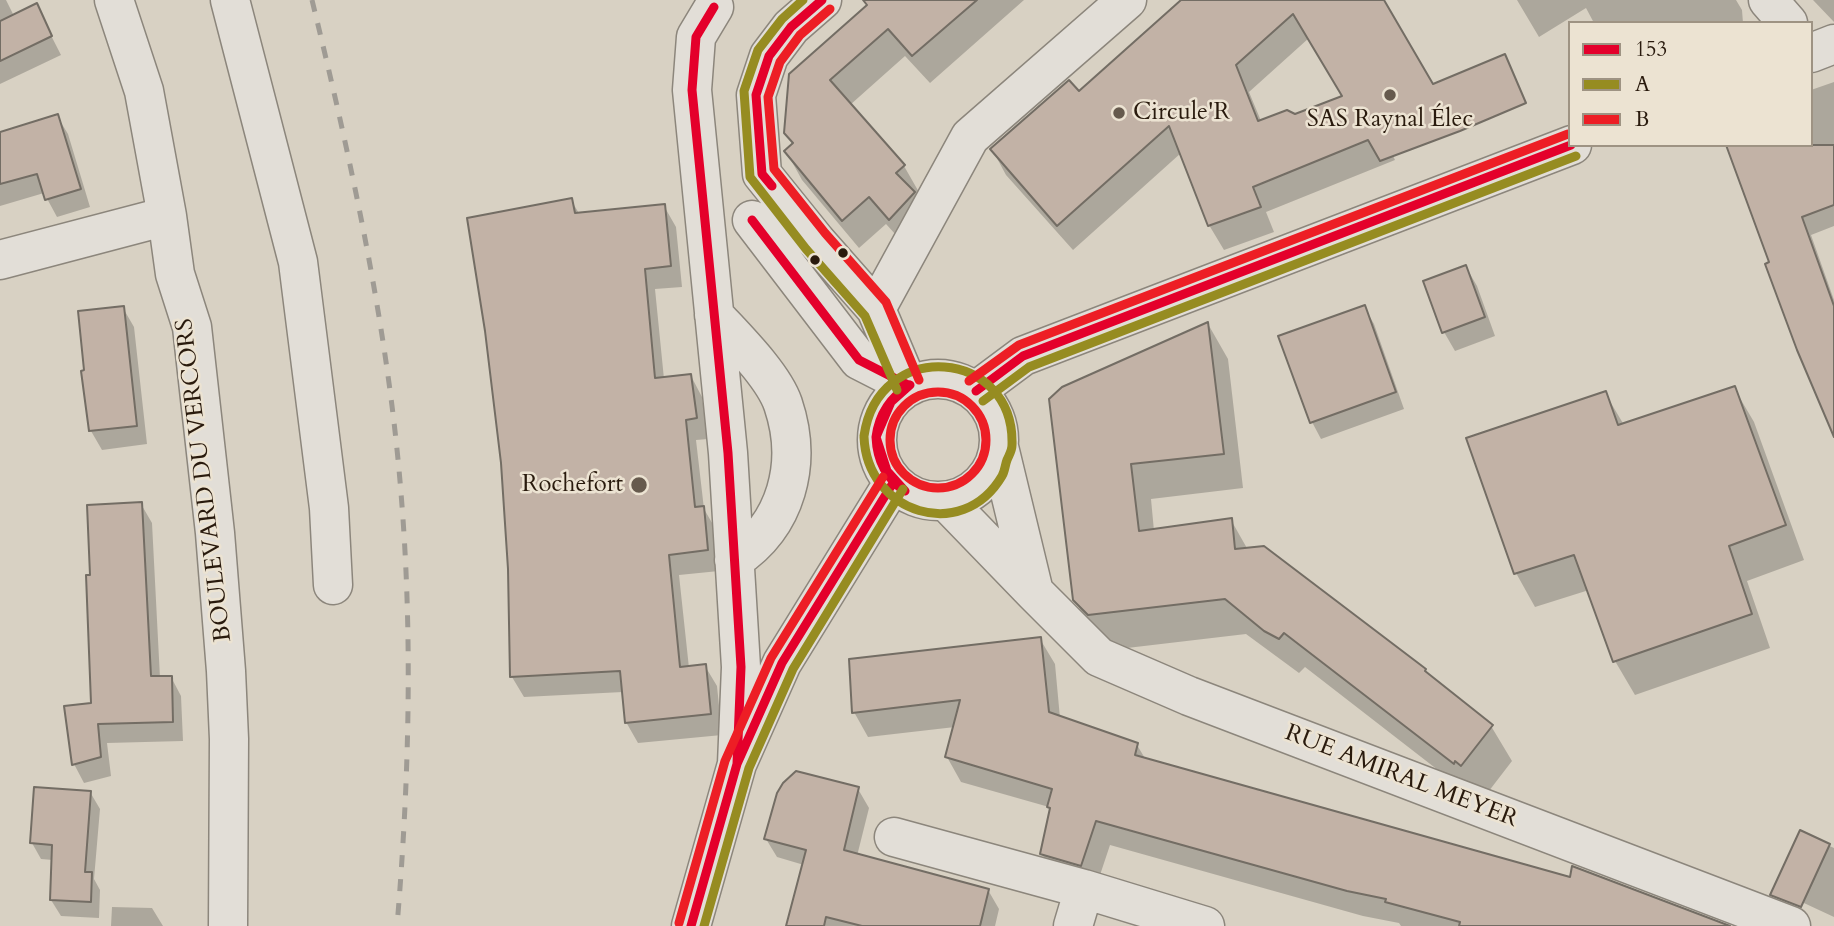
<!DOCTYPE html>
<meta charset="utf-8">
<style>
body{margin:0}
#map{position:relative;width:1834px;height:926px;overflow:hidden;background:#d8d1c3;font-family:Cardo,serif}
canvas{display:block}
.legend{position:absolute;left:1568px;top:21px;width:245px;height:126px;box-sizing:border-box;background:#ece3d2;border:2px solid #9e9383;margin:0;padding:9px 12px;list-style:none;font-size:21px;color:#291a0d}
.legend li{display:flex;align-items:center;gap:14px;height:35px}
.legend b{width:35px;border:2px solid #9e9383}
</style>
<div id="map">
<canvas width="1834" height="926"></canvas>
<ul class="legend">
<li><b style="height:9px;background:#e4002b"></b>153</li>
<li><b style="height:9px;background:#968c21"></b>A</li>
<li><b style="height:9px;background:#ed1e25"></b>B</li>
</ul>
</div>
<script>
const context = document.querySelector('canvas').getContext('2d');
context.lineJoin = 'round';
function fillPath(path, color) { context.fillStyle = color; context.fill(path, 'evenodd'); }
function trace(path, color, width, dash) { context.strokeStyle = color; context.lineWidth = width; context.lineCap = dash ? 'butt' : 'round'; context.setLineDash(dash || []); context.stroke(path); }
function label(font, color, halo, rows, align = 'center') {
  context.font = font + ' Cardo,serif'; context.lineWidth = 5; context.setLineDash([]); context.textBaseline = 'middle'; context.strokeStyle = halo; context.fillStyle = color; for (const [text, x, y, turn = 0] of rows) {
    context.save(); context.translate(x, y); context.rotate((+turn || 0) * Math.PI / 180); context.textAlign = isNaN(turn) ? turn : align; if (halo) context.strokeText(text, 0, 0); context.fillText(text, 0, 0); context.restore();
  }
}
const shadow = new Path2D(`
 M 0,0 L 6,0 L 14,16 L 36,6 L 61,55 L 0,84 Z
 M 874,0 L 1024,0 L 930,83 L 905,56 L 850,105 L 904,166 L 920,194 L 906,246 L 886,224 L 859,248 L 802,180 L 786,151 L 793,145 L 786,133 Z
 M 1183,0 L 1382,0 L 1384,137 L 1395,160 L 1266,212 L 1274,232 L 1224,250 L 1209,225 L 1181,153 L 1073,250 L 1006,175 L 992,149 L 1079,94 ZM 1309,38 L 1344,97 L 1295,116 L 1261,121 L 1249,92 Z
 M 1517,0 L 1736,0 L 1742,10 L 1743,23 L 1594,23 L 1586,8 L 1539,37 Z
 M 1813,0 L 1834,0 L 1834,22 Z
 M 1834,82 L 1834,226 L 1811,235 L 1834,300 L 1834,437 L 1771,263 L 1811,145 L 1811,90 Z
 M 57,116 L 68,134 L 90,207 L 57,217 L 44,193 L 0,206 L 0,136 Z
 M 571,200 L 580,215 L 664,206 L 676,227 L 682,287 L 655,289 L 664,379 L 691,376 L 702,397 L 708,439 L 696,440 L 704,509 L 715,528 L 719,571 L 679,575 L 689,668 L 705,666 L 717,686 L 722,735 L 638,743 L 626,722 L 623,692 L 524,697 L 512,677 Z
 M 1466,267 L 1477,286 L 1495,336 L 1455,351 L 1444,332 Z
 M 1364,307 L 1374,324 L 1404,409 L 1321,439 L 1312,422 L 1280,337 Z
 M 123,308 L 134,327 L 147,444 L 102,450 L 91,431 L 83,372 Z
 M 1208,324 L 1228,359 L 1243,488 L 1151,499 L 1154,531 L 1231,520 L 1248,550 L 1427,675 L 1491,726 L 1512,761 L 1482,800 L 1474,798 L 1305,667 L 1299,673 L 1246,634 L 1110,650 L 1095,635 L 1074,599 L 1051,399 Z
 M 1734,388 L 1754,422 L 1804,560 L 1747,581 L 1770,648 L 1635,695 L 1615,661 L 1589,590 L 1535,607 L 1516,573 L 1605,393 L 1624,425 Z
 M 141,504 L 152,523 L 160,678 L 171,677 L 181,696 L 183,741 L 107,743 L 111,776 L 84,783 L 74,764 L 93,705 L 92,576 Z
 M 1040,639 L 1055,664 L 1060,718 L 1137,745 L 1146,760 L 1724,926 L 1401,926 L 1399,923 L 1363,916 L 1110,845 L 1095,890 L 1056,879 L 1042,854 L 1051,811 L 1049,807 L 961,782 L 947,757 L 955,727 L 868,737 L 854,712 Z
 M 858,789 L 869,808 L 857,856 L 988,890 L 999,909 L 995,926 L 787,926 L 804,865 L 777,857 L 766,839 Z
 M 90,792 L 100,809 L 94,879 L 100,890 L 99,918 L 61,916 L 51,900 L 53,860 L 41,859 L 32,843 Z
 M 1801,833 L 1834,848 L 1834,917 L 1791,897 Z
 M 112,907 L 152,908 L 163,926 L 111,926 Z`);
const building = new Path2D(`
 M 863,0 L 977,0 L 912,56 L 888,29 L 830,80 L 905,165 L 896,173 L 915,192 L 889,220 L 869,197 L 842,221 L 784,151 L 793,143 L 784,133 L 789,74 L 867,5 Z
 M 1181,0 L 1384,0 L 1433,84 L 1505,54 L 1526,103 L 1460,131 L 1380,161 L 1368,140 L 1253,187 L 1261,207 L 1208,226 L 1169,126 L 1057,226 L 990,149 L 1069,80 L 1079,91 ZM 1293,14 L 1342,96 L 1295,114 L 1287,110 L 1258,121 L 1236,65 Z
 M 37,3 L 52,36 L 0,61 L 0,21 Z
 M 58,114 L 81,189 L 45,200 L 37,174 L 0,184 L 0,132 Z
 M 1726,145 L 1834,145 L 1834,205 L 1802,217 L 1834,306 L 1834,437 L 1797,350 L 1765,264 L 1769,262 Z
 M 572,198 L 575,213 L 665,204 L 671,266 L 645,269 L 655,378 L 691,374 L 697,418 L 686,420 L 695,507 L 704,506 L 708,550 L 669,555 L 680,667 L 706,664 L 711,714 L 625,723 L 620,671 L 510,677 L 508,569 L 501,463 L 485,331 L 467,218 Z
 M 1466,265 L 1485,317 L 1442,333 L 1423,281 Z
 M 1365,305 L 1396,392 L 1310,423 L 1278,336 Z
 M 124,306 L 137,426 L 89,431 L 81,371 L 84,370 L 78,311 Z
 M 1208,322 L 1224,454 L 1131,464 L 1139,531 L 1232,518 L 1235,549 L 1264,546 L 1426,669 L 1425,671 L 1493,725 L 1461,766 L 1455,761 L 1454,764 L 1284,633 L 1279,639 L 1264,631 L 1225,599 L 1088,615 L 1073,600 L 1049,399 L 1062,387 Z
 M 1735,386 L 1786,525 L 1729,546 L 1752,614 L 1613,662 L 1574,555 L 1514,574 L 1466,438 L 1606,391 L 1618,425 Z
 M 142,502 L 151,676 L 172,676 L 173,722 L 98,724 L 101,757 L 72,765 L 64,706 L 91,703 L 86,575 L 90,575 L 87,505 Z
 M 1041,637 L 1049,712 L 1138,743 L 1135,755 L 1570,877 L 1572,866 L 1730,926 L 1459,926 L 1460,922 L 1385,902 L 1386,899 L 1347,891 L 1096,821 L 1081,866 L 1040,854 L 1050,808 L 1047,807 L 1052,789 L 945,757 L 960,700 L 852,713 L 849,659 Z
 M 796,771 L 859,787 L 844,850 L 989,889 L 980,926 L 862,926 L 826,917 L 824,926 L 786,926 L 806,850 L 764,839 L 777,793 L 783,783 Z
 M 34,787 L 91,791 L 85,872 L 92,872 L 91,902 L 50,900 L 52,845 L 30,843 Z
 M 1800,830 L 1830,844 L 1801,907 L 1770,895 Z`);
const minor = new Path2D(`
 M 114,0 L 144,91 L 167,216 L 175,274 L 192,327 L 215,533 L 226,671 L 229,739 L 228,926
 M 230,0 L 298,262 L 329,508 L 333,585
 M 822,0 L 791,27 L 769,56 L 756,95 L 762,174 L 816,241 L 876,309 L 908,385
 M 1768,0 L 1788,23
 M 714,7 L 696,37 L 692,90 L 728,453 L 741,667 L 737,764
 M 1811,53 L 1834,44
 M 752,220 L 859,360 L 908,385
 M 0,260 L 167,216
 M 876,309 L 970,137 L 1127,0
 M 714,315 C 735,338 773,375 783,404 C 803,463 787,525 734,560
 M877 440a61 61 0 1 1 122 0a61 61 0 1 1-122 0Z
 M 976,391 L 1023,356 L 1572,145
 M 946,501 L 1034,592 L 999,447
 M 1034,592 L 1099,657 L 1189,696 L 1791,926
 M 894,837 L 1084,889
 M 691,926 L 737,764 L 782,663 L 893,483
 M 1073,926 L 1084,889 L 1205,926`);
const rail = new Path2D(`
 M 312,0 C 351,160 388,329 401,493 C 413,637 409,783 397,926`);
const bus1 = new Path2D(`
 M 714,7 L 696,37 L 692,90 L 728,453 L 741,667 L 737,764
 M 772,186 L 762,174 L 756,95 L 769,56 L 791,27 L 822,0
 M 752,220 L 859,360 L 908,385
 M 976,391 L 1023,356 L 1571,145
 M 876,437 L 887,471 L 905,491
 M 876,437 C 877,460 885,478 905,491
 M 876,437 C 879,414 890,397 910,385
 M 876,437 L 891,402 L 910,385
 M 691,926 L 737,764 L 782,663 L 893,483`);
const bus2 = new Path2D(`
 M 803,0 L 782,19 L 758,50 L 744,91 L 750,177 L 806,249 L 865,316 L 897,390
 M 983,401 L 1029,367 L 1576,156
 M 864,437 C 867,513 962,544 1002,476 C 1005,471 1005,465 1007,460 C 1009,455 1012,451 1012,445 C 1015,348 878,337 864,436
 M 704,926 L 749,768 L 793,669 L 903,489`);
const bus3 = new Path2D(`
 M 830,9 L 800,35 L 780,62 L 768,97 L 774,169 L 825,233 L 886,302 L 919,380
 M 969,381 L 1019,345 L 1568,134
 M890 440a48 48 0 1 1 96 0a48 48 0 1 1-96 0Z
 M 679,923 L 725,761 L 771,658 L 883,477`);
const markers = [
 [1390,95,7,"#665a4d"],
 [1119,113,7,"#665a4d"],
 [843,253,6,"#291a0d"],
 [815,260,6,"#291a0d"],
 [639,485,9,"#665a4d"]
];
const poiNames = [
 ["Circule'R",1133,113],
 ["SAS Raynal Élec",1390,120,"center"],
 ["Rochefort",623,485,"right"]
];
const streetNames = [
 ["BOULEVARD DU VERCORS",205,480,-97],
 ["RUE AMIRAL MEYER",1401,777,21]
];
fillPath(shadow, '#0003');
fillPath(building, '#c2b2a6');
trace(building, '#736d64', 2);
trace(minor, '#8c867c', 41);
trace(minor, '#e2ded7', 38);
trace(rail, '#9f9b94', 5, [12, 12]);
trace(bus1, '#e4002b', 9);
trace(bus2, '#968c21', 9);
trace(bus3, '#ed1e25', 9);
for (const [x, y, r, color] of markers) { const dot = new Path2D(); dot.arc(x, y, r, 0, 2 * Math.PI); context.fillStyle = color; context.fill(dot); trace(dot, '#ece3d2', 2.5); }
label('24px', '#291a0d', '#ece3d2', poiNames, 'left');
label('24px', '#291a0d', '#ece3d2', streetNames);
</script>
